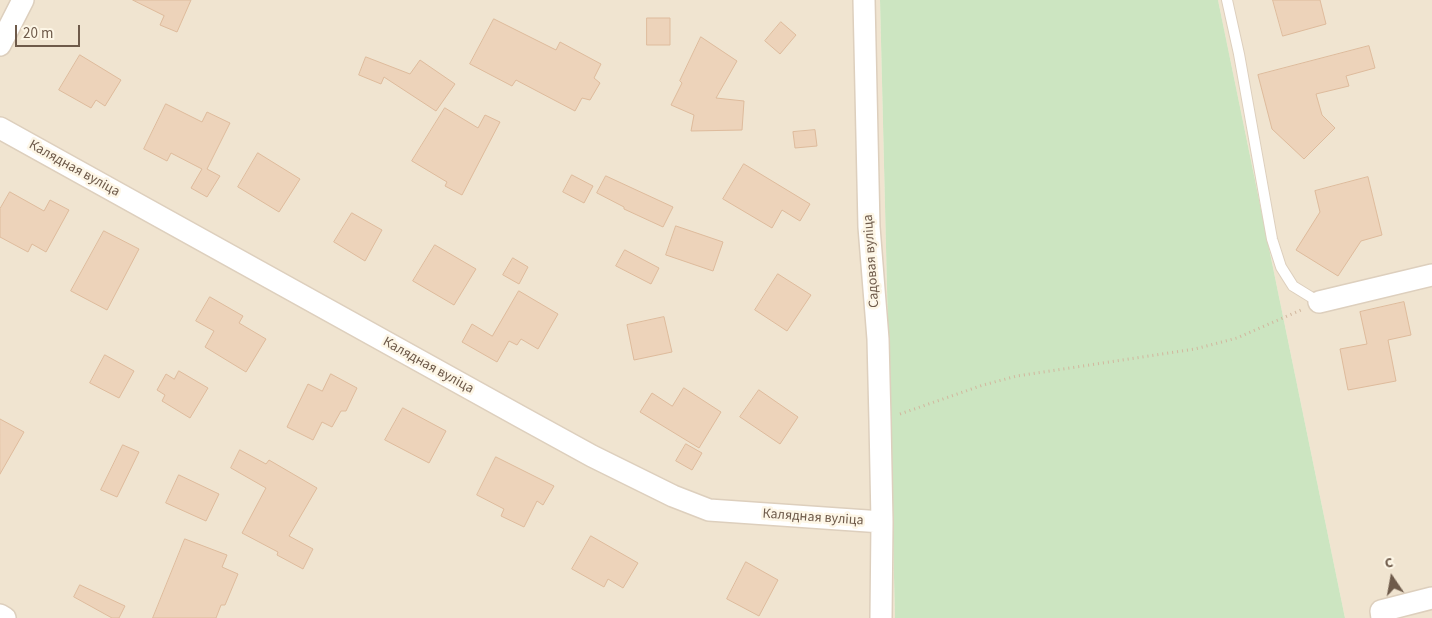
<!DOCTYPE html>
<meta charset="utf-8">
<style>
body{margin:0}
#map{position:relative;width:1432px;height:618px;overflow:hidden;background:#faf2e0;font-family:"Source Sans 3",sans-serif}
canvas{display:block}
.north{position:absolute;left:1367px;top:553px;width:50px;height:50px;-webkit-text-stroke:4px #fdf6e6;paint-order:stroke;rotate:348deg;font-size:14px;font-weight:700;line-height:20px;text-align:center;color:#6e5a4a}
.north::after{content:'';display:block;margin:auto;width:18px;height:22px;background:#6e5a4a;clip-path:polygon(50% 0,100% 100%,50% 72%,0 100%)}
.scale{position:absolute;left:15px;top:25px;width:65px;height:22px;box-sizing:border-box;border:2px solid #6e5a4a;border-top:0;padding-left:6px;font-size:15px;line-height:18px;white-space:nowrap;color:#6e5a4a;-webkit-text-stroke:4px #fdf6e6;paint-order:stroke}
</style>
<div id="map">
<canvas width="1432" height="618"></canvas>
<div class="north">С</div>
<div class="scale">20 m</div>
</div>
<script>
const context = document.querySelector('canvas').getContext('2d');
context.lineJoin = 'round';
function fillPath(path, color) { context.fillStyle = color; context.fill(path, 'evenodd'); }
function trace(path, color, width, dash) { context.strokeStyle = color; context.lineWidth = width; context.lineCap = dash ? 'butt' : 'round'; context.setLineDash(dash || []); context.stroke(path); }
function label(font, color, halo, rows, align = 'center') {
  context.font = font + ' "Source Sans 3",sans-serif'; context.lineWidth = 5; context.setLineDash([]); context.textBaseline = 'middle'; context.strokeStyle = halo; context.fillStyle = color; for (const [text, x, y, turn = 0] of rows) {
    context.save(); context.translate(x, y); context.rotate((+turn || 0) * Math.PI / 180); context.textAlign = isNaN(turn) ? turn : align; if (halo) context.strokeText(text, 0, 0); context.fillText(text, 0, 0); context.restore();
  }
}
const residential = new Path2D(`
 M 0,0 L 880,0 L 895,618 L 0,618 Z
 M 1218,0 L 1432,0 L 1432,618 L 1345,618 Z`);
const green = new Path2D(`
 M 880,0 L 1218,0 L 1345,618 L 895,618 Z`);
const building = new Path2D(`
 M 133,0 L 191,0 L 177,32 L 160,25 L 164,16 Z
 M 1273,0 L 1320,0 L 1326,24 L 1283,36 Z
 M 647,18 L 670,18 L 670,45 L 647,45 Z
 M 494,19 L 556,50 L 560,42 L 601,64 L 594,78 L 600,83 L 590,100 L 582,98 L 575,111 L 516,80 L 512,86 L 470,64 Z
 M 781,22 L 796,35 L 780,54 L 765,41 Z
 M 701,37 L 737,61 L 716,98 L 744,101 L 742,130 L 691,131 L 694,115 L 671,105 L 682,83 L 680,81 Z
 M 1369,46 L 1375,68 L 1346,76 L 1349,86 L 1316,94 L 1322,115 L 1335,128 L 1304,159 L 1272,129 L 1258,75 Z
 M 80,55 L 121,80 L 105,106 L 96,100 L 91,108 L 59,90 Z
 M 366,57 L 410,74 L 420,60 L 455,84 L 436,111 L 384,77 L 381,84 L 359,75 Z
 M 166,104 L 202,122 L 207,112 L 230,123 L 207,169 L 220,176 L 207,197 L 191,188 L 202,169 L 171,153 L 167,161 L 144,149 Z
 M 445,108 L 478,128 L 485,115 L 500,122 L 462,195 L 445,186 L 447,182 L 412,161 Z
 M 815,130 L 817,146 L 795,148 L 793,132 Z
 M 258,153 L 300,179 L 279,212 L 238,187 Z
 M 744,164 L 810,204 L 800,221 L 782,210 L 772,228 L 723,199 Z
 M 572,175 L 593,186 L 584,203 L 563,192 Z
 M 606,176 L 673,207 L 663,227 L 624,209 L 624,207 L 597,193 Z
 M 1368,177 L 1382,235 L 1361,241 L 1338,276 L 1296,250 L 1320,212 L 1315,191 Z
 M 10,192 L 44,211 L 50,200 L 69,210 L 46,252 L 32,244 L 28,252 L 0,237 L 0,209 Z
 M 352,213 L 382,230 L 365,261 L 334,242 Z
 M 676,226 L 723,242 L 713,271 L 666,255 Z
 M 104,231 L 139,249 L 107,310 L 71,291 Z
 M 435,245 L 476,269 L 454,305 L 413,281 Z
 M 625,250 L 659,268 L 651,284 L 616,266 Z
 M 513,258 L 528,267 L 519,284 L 503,275 Z
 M 778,274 L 811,295 L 787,331 L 755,310 Z
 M 519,291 L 558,314 L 538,349 L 521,339 L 517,345 L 509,341 L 497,362 L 462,342 L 472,324 L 492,336 Z
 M 210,297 L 243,316 L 239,323 L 266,339 L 246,372 L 205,347 L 214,331 L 196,321 Z
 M 1404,302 L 1411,335 L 1388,340 L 1396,381 L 1348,390 L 1340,349 L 1367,344 L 1360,312 Z
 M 664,317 L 672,352 L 634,360 L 627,325 Z
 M 105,355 L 134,371 L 119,398 L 90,383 Z
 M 179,371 L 208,388 L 190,418 L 162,401 L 165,395 L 157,390 L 166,374 L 174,379 Z
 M 331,374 L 357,388 L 346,411 L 341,411 L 332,427 L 322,422 L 313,440 L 287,427 L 308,384 L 322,391 Z
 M 684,388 L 721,412 L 699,448 L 640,412 L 652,393 L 672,406 Z
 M 759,390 L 798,417 L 780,444 L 740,417 Z
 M 403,408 L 446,431 L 429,463 L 385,440 Z
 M 0,419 L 24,432 L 0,474 Z
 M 686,444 L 702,453 L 692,470 L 676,461 Z
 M 123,445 L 139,452 L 117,497 L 101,490 Z
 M 240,450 L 266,464 L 269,460 L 317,488 L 289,536 L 313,549 L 303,569 L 277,555 L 278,552 L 242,533 L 266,488 L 231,468 Z
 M 496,457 L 554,486 L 543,505 L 537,501 L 524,527 L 501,516 L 504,509 L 477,495 Z
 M 179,475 L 219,494 L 206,521 L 166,503 Z
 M 591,536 L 638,563 L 623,588 L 608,579 L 604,587 L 572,569 Z
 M 185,539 L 227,555 L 222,567 L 238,574 L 225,605 L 221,605 L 216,618 L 153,618 Z
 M 746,562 L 778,580 L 759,616 L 727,599 Z
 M 80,585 L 125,606 L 119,618 L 112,618 L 74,597 Z`);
const path = new Path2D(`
 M 900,414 L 983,385 L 1017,376 L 1195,349 L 1237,338 L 1301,310`);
const lane = new Path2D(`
 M 1227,0 L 1239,54 L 1272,239 L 1281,267 L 1293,286 L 1319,302`);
const street = new Path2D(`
 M 864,0 L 869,227 L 878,339 L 880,421 L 882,522 L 881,618
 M 0,45 L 23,0
 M 0,128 L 521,417 L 592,456 L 673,496 L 709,510 L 882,522
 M 1319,302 L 1432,275
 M 0,615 L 5,618
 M 1382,618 L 1381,611 L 1432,598`);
const streetNames = [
 ["Калядная вуліца",74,169,29],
 ["Садовая вуліца",872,261,-94],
 ["Калядная вуліца",428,366,29],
 ["Калядная вуліца",813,518,4]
];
fillPath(residential, '#f0e4d0');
fillPath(green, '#cce5c1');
fillPath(building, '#edd3ba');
trace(building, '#debb9c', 1);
trace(lane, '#ddcfbd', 12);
trace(street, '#ddcfbd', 24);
trace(path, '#d1b79e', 3, [1, 4]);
trace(lane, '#fff', 10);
trace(street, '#fff', 21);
label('14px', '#6e5a4a', '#fdf6e6', streetNames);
</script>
